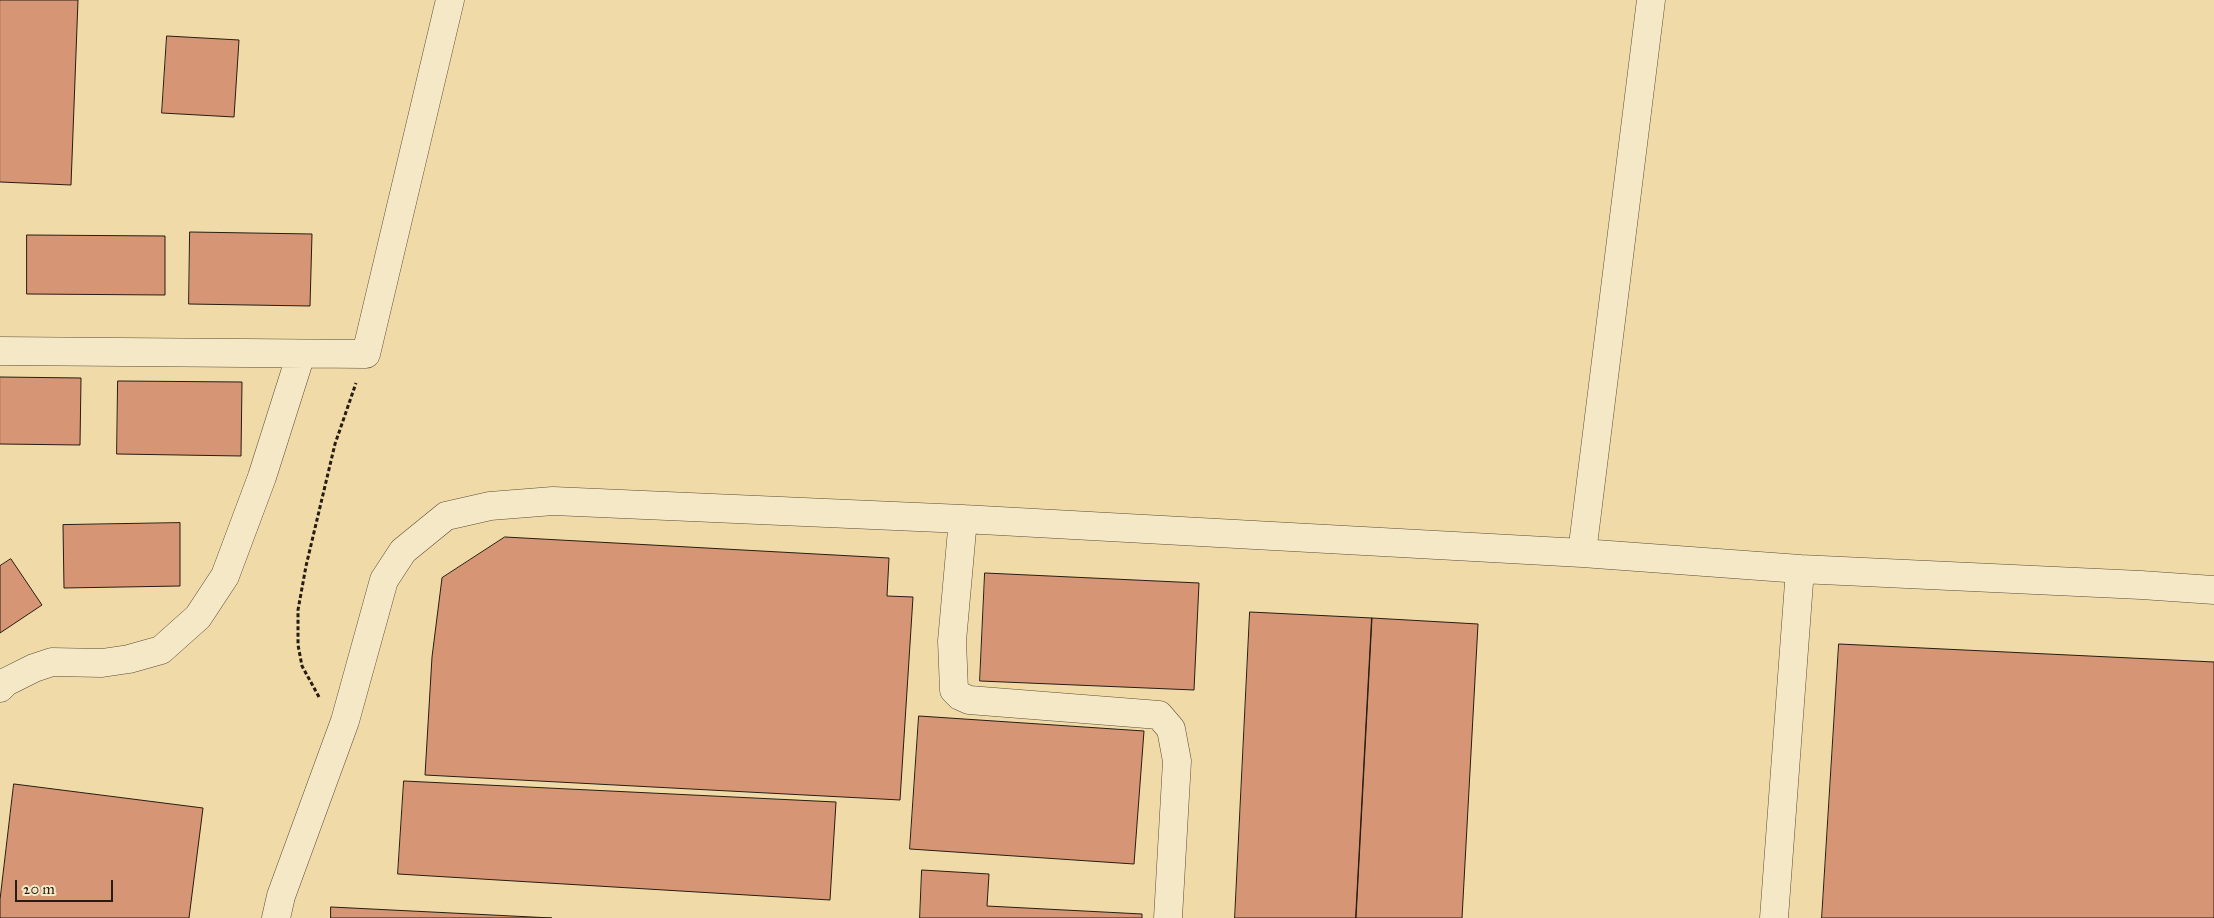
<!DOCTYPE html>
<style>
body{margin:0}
#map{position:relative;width:2214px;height:918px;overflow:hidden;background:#f0dba8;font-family:"IM FELL Great Primer",serif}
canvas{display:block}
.scale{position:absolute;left:15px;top:880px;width:98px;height:22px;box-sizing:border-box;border:2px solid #271c12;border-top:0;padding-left:6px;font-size:15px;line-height:18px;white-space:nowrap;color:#271c12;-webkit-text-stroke:4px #f5e8c6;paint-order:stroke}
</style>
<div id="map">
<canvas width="2214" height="918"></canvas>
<div class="scale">20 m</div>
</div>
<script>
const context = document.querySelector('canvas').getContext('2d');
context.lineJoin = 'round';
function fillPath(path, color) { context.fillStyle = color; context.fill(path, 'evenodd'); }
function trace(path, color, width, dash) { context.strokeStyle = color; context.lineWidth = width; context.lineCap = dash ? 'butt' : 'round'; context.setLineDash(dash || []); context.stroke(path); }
const building = new Path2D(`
 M 0,0 L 78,0 L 71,185 L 0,182 Z
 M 167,36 L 239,40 L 234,117 L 162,113 Z
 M 190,232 L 312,234 L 310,306 L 189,304 Z
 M 27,235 L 165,236 L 165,295 L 27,294 Z
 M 0,377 L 81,378 L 80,445 L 0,444 Z
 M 118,381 L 242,382 L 241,456 L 117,454 Z
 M 180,523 L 180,586 L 64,588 L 63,525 Z
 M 505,537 L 889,558 L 887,596 L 913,597 L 900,800 L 425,775 L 432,657 L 442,578 Z
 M 11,559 L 42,605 L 0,633 L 0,566 Z
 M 985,573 L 1199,583 L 1194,690 L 980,681 Z
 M 1250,612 L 1372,618 L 1356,918 L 1235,918 Z
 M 1372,618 L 1478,624 L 1462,918 L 1356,918 Z
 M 1839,644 L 2214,662 L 2214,918 L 1822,918 Z
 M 919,716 L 1144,731 L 1134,864 L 910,849 Z
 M 404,781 L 836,802 L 830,900 L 398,874 Z
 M 14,784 L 203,808 L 189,918 L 0,918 L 0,900 Z
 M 922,870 L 989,874 L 987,906 L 1142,914 L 1142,918 L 920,918 Z
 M 331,907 L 552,918 L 331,918 Z`);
const path = new Path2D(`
 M 319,697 L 302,666 L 298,645 L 298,610 L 306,566 L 335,444 L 356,383`);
const minor = new Path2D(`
 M 0,351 L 366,354 L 450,0
 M 963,519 L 952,641 L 954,690 L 960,696 L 969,700 L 1159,715 L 1171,729 L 1177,761 L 1168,918
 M 1582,553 L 1651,0
 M 0,688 L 6,682 L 34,668 L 52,662 L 102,663 L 129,659 L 161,650 L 198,617 L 225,576 L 262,477 L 301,354
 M 276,918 L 281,896 L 345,721 L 384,580 L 403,551 L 446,516 L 490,506 L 553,501 L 963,519 L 1582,553 L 1800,569 L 2141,585 L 2214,590
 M 1774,918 L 1800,569`);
fillPath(building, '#d69675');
trace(building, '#271c12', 1);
trace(minor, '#594c38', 29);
trace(path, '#271c12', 3, [4, 2.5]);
trace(minor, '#f5e8c6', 28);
</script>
